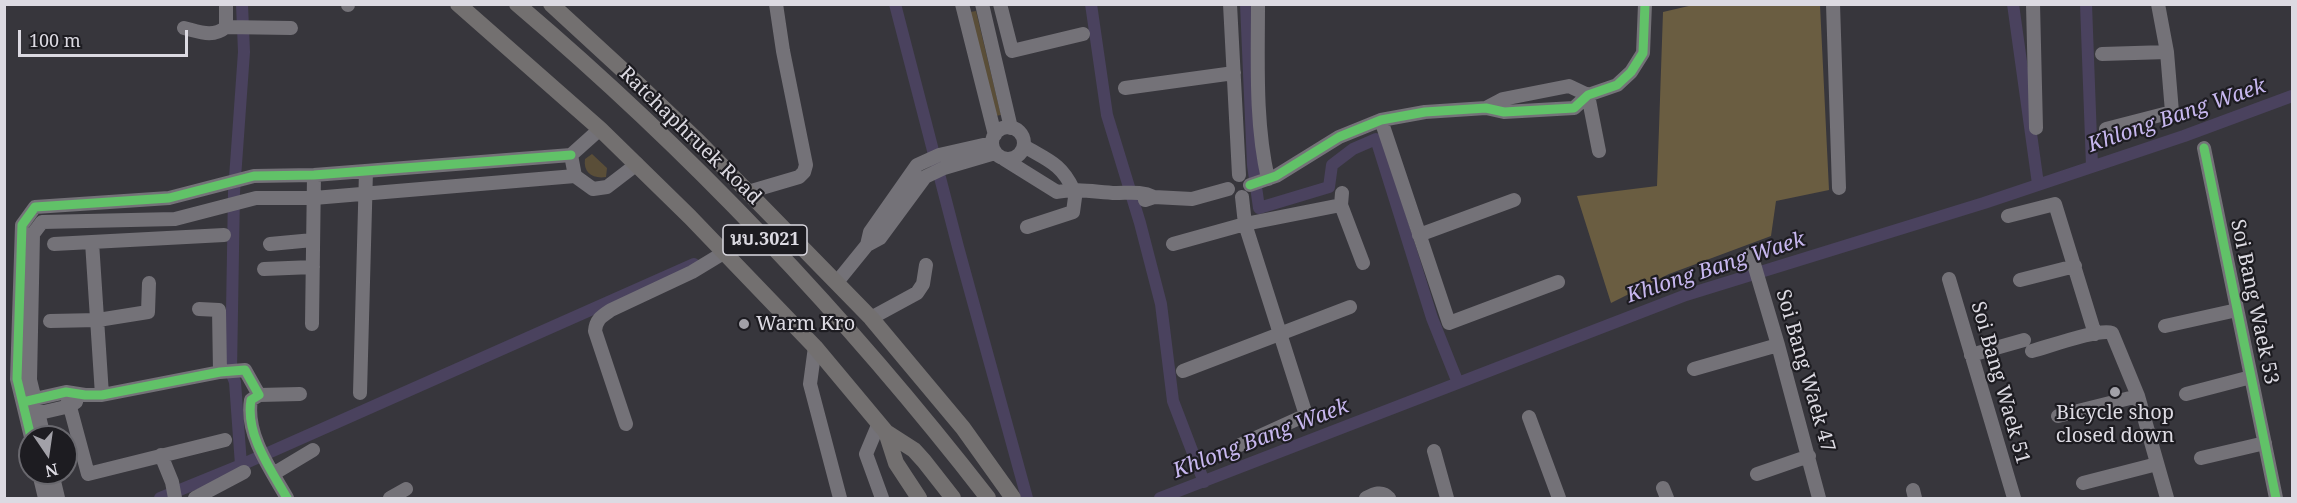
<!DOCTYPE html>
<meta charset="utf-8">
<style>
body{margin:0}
#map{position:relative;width:2297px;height:503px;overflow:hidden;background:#37363c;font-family:"Noto Serif",serif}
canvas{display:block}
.frame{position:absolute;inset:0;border:6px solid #dcdae2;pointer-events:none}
.north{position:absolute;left:18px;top:425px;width:60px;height:60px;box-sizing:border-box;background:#1d1c21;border:2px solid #69686e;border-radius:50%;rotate:167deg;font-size:16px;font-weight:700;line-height:24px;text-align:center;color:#dcdae2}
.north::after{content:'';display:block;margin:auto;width:21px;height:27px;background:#a2a1a8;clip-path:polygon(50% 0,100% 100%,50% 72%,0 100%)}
.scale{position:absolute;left:18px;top:30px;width:170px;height:27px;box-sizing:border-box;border:3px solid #dcdae2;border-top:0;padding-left:8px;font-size:18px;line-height:21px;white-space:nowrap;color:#dcdae2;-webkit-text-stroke:4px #1d1c21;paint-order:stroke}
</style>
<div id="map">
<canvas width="2297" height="503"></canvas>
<div class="frame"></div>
<div class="north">N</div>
<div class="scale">100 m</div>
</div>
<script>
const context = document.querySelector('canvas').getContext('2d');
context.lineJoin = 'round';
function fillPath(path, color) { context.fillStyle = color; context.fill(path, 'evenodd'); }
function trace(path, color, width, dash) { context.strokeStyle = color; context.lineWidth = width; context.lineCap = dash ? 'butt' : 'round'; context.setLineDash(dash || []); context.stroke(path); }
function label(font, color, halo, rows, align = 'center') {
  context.font = font + ' "Noto Serif",Sarabun,serif'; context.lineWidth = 4.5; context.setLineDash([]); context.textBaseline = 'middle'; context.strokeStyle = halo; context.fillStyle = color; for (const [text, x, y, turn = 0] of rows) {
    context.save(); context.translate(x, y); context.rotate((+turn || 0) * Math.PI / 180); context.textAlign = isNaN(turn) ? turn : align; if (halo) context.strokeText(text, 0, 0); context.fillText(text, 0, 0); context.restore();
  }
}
const green = new Path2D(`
 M 976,11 L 1001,115 L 995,116 L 970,12 Z
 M 592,154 L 607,168 L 606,177 C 593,179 583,173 585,159 Z`);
const forest = new Path2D(`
 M 1693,5 L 1820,5 L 1829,190 L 1776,201 L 1771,236 L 1669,274 L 1611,303 L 1577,196 L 1657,186 L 1663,12 Z`);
const canal = new Path2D(`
 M 895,4 L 958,247 L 1027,498
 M 1091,4 L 1107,115 L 1140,223 L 1161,304 L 1173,401 L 1204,482
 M 1246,4 L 1253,165 L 1259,208 L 1329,187 L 1332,165 L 1353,149 L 1376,139 L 1432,318 L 1458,383
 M 2013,4 L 2038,184
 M 2086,4 L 2092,166
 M 241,465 L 235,382 L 231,372 L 234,192 L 244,52 L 242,4
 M 160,498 L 241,465 L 694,264
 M 1160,498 L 1686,295 L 1984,203 L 2184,136 L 2292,96`);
const minor = new Path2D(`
 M 348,4 L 348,5
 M 962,4 L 995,135
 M 982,4 L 1011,128
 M 1000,4 L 1012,51 L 1083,34
 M 1230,4 L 1239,175
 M 1258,4 C 1258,62 1255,122 1268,179
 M 1833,4 L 1839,188
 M 2033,4 L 2036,128
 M 226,27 L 291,28
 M 184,28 C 200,32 213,38 226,27 L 226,4
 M 2102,54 L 2167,52
 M 1125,88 L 1234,73
 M 1588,95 L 1599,151
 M 1486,108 L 1503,99 L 1569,86 L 1588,95
 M 1381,120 L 1449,323 L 1558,282
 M992 143a16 16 0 1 1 32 0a16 16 0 1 1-32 0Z
 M 600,129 L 571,155 L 575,176 L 593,189 L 607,187 L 637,164
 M 2106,129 L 2172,112 L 2167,52 L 2158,4
 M 1024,146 C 1047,160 1061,163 1073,189
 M 2204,148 L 2276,498
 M 1004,159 L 1057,192 C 1077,188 1095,192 1116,193 C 1130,193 1141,191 1154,197
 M 1250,185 L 1276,176 L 1339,137 L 1381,120 L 1425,112 L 1486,108 L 1504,112 L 1574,108 L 1588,95 L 1617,85 L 1631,72 L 1643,53 L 1645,4
 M 748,192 L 799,177 L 804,172 L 806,165 L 783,51 L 776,4
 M 1342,193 L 1341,205 L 1363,263
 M 1145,200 L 1154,197 L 1192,199 L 1228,189
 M 2008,216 L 2055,204 L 2095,334
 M 1027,227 L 1073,212 L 1076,190
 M 1419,235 L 1514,200
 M 92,242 L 102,395
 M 54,244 L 224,235
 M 270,244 L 313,240
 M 1173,244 L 1245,224 L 1341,205
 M 867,245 L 870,232 L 917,165 L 939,155 L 992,143
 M 1751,254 L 1778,345 L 1819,498
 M 264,269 L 313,267
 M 1949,279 L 2014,498
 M 2020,280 L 2075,266
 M 837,282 L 867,245 L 880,238 L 925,177 L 944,168 L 995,153
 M 199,309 L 219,310 L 220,372
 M 871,318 L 917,293 L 923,284 L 926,265
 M 50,321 L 98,320 L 148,312 L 149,283
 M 312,324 L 314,175
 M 2165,326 L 2237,310
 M 815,347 L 810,384 L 840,498
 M 2032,351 C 2048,347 2099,328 2112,333 L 2138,396 L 2167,498
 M 1971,355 L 2024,340
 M 1694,369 L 1778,345
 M 1183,371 L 1350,307
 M 66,392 L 88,474 L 225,440
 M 360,393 L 366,171
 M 2186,394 L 2251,377
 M 259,395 L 300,394
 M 26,401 L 66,392 L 85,395 L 102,395 L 220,372 L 245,370 L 259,395 L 251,400 C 245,434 271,470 287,498
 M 31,415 L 70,406 L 76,402
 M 2058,416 L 2138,396
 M 1529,417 L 1559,498
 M 879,423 L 866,454 L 882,498
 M 626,424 L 595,331 C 596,319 602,316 611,310 L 692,272 L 725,252
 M 31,437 L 17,379 L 22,225 L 35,207 L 169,198 L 254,176 L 314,175 L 571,155
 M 44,437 L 30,380 L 33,234 L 42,222 L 175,219 L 256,198 L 314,198 L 575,176
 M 1240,445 L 1306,415 L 1245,224 L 1242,197
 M 1434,451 L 1447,498
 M 161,455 L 172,482 L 175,498
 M 2201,458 L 2265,443
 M 39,473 L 45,498
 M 52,473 L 58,498
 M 273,474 L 313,450
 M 1757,474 L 1809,456
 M 2083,483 L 2157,464
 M 1663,488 L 1667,498
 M 1913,490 L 1915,498
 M 195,498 L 244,472
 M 390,498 L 406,489
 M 1366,498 C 1374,494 1382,490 1389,498`);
const major = new Path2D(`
 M 458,4 L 600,129 L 690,217 L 815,347 L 886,432 L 914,450 L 924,461 L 953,498
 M 517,4 C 690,151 849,319 988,498
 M 551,4 L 639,85 L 698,141 L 871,318 L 963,428 L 1013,498
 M 886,432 L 896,463 L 919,498`);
const cycleway = new Path2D(`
 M 2204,148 L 2276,498
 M 1250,185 L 1276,176 L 1339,137 L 1381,120 L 1425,112 L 1486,108 L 1504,112 L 1574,108 L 1588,95 L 1617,85 L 1631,72 L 1643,53 L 1645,4
 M 23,402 L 66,392 L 85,395 L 102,395 L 220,372 L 245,370 L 259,395 L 251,400 C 245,434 271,470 287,498
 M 31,437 L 17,379 L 22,225 L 35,207 L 169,198 L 254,176 L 314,175 L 571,155`);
const markers = [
 [744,324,6,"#a2a1a8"],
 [2115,392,6,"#a2a1a8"]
];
const shields = [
 [765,240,84]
];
const shieldNames = [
 ["นบ.3021",765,240]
];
const streetNames = [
 ["Ratchaphruek Road",690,136,44],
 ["Soi Bang Waek 53",2254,302,78],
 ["Soi Bang Waek 47",1805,371,74],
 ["Soi Bang Waek 51",2000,383,74]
];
const poiNames = [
 ["Warm Kro",756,324],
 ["Bicycle shop",2115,413,"center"],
 ["closed down",2115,436,"center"]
];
const waterNames = [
 ["Khlong Bang Waek",2177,116,-19],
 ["Khlong Bang Waek",1716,268,-18],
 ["Khlong Bang Waek",1261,439,-21]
];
fillPath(green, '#5a4e38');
fillPath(forest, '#6a5d41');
trace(canal, '#4a425e', 12);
trace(minor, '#747278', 14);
trace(major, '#737070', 16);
trace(cycleway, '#61c268', 9);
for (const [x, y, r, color] of markers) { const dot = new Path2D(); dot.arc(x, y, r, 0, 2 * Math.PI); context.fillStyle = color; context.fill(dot); trace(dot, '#1d1c21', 2); }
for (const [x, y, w] of shields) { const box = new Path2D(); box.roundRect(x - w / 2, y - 15, w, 30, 4.5); context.fillStyle = '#1d1c21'; context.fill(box); trace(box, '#dcdae2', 1.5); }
label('bold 18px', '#dcdae2', null, shieldNames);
label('20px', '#dcdae2', '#1d1c21', streetNames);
label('20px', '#dcdae2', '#1d1c21', poiNames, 'left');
label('italic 21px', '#c7b7ef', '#1d1c21', waterNames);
</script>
